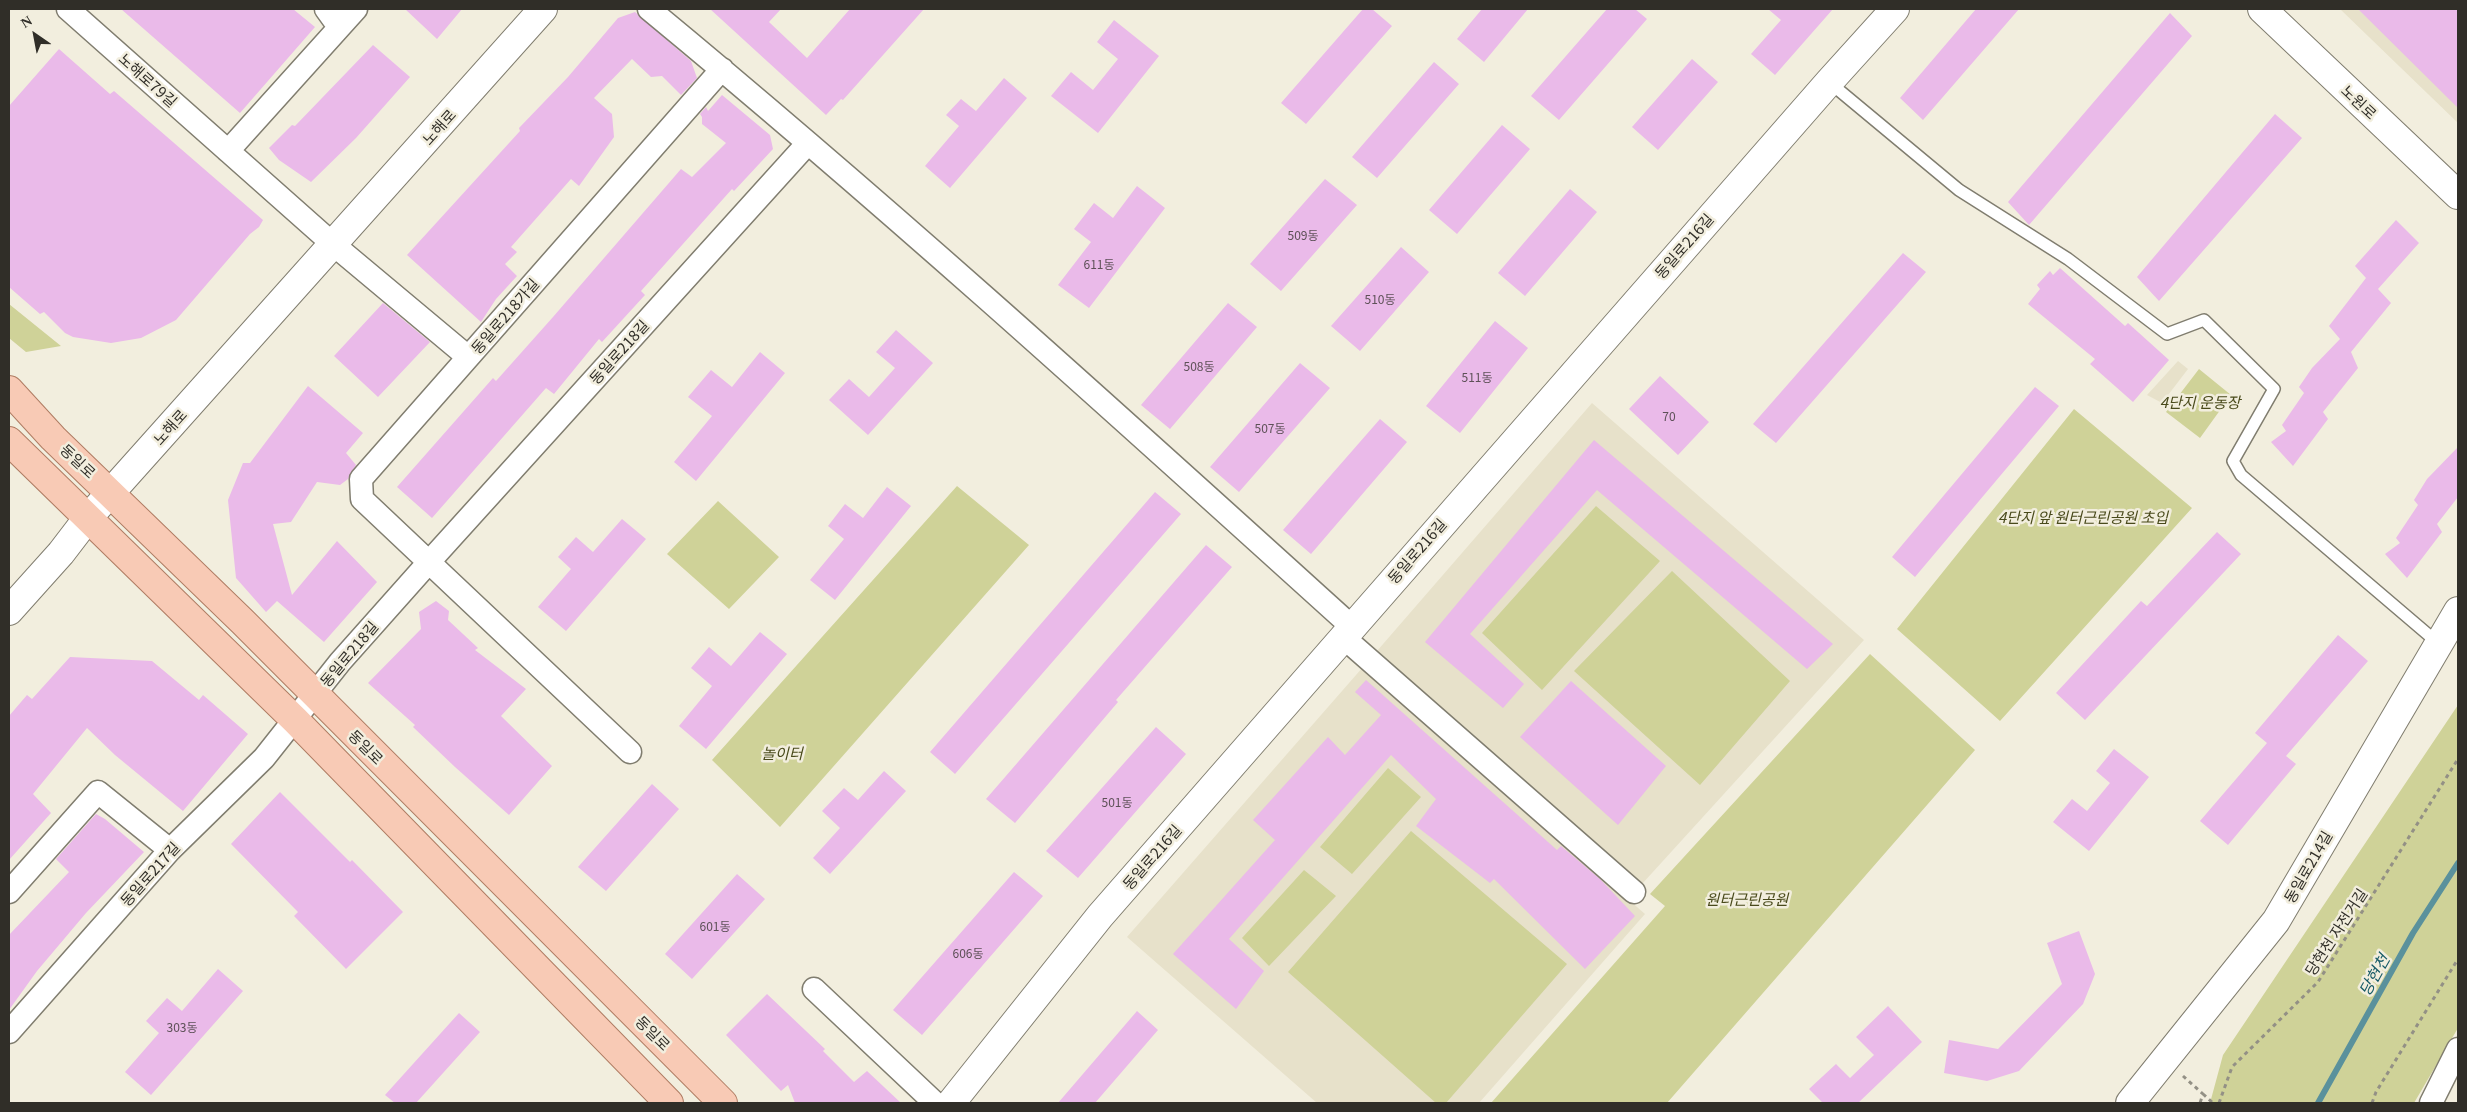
<!DOCTYPE html>
<meta charset="utf-8">
<style>
body{margin:0}
#map{position:relative;width:2467px;height:1112px;overflow:hidden;background:#f2eede;font-family:Georgia,serif}
canvas{display:block}
.frame{position:absolute;inset:0;border:10px solid #302e28;pointer-events:none}
.north{position:absolute;left:10px;top:10px;width:50px;height:50px;-webkit-text-stroke:4px #f2eede;paint-order:stroke;rotate:327deg;font-size:14px;font-weight:700;line-height:20px;text-align:center;color:#302e28}
.north::after{content:'';display:block;margin:auto;width:18px;height:22px;background:#302e28;clip-path:polygon(50% 0,100% 100%,50% 72%,0 100%)}
</style>
<div id="map">
<canvas width="2467" height="1112"></canvas>
<div class="frame"></div>
<div class="north">N</div>
</div>
<script>
const context = document.querySelector('canvas').getContext('2d');
context.lineJoin = 'round';
function fillPath(path, color) { context.fillStyle = color; context.fill(path, 'evenodd'); }
function trace(path, color, width, dash) { context.strokeStyle = color; context.lineWidth = width; context.lineCap = dash ? 'butt' : 'round'; context.setLineDash(dash || []); context.stroke(path); }
function label(font, color, halo, rows, align = 'center') {
  context.font = font + ' Georgia,"Noto Sans KR",serif'; context.lineWidth = 5; context.setLineDash([]); context.textBaseline = 'middle'; context.strokeStyle = halo; context.fillStyle = color; for (const [text, x, y, turn = 0] of rows) {
    context.save(); context.translate(x, y); context.rotate((+turn || 0) * Math.PI / 180); context.textAlign = isNaN(turn) ? turn : align; if (halo) context.strokeText(text, 0, 0); context.fillText(text, 0, 0); context.restore();
  }
}
const built = new Path2D(`
 M 2340,9 L 2458,9 L 2458,123 Z
 M 2178,361 L 2188,369 L 2162,403 L 2147,395 Z
 M 1592,403 L 1864,640 L 1642,884 L 1377,651 Z
 M 1363,667 L 1645,914 L 1479,1103 L 1317,1103 L 1127,937 Z`);
const green = new Path2D(`
 M 9,304 L 61,346 L 26,352 L 9,338 Z
 M 2199,369 L 2231,395 L 2200,438 L 2166,412 Z
 M 2074,409 L 2192,508 L 2000,721 L 1897,629 Z
 M 957,486 L 1029,545 L 780,827 L 712,760 Z
 M 718,501 L 779,557 L 729,609 L 667,554 Z
 M 1596,506 L 1660,561 L 1542,690 L 1482,633 Z
 M 1672,571 L 1790,681 L 1700,785 L 1574,671 Z
 M 1870,654 L 1975,750 L 1667,1103 L 1491,1103 L 1665,906 L 1650,894 Z
 M 2458,705 L 2458,1028 L 2414,1103 L 2210,1103 L 2223,1055 Z
 M 1388,768 L 1421,797 L 1352,874 L 1320,847 Z
 M 1411,831 L 1567,964 L 1446,1103 L 1436,1103 L 1288,972 Z
 M 1304,870 L 1336,896 L 1269,966 L 1242,938 Z`);
const stream = new Path2D(`
 M 2318,1103 L 2413,933 L 2458,863`);
const building = new Path2D(`
 M 121,9 L 293,9 L 315,27 L 240,113 Z
 M 405,9 L 462,9 L 437,39 Z
 M 710,9 L 781,9 L 769,22 L 807,58 L 850,9 L 924,9 L 843,100 L 841,99 L 826,115 Z
 M 1363,9 L 1372,9 L 1392,26 L 1306,124 L 1281,103 Z
 M 1482,9 L 1528,9 L 1484,62 L 1457,39 Z
 M 1607,9 L 1635,9 L 1647,19 L 1559,120 L 1531,96 Z
 M 1768,9 L 1833,9 L 1775,75 L 1751,54 L 1781,20 Z
 M 1976,9 L 2019,9 L 1923,120 L 1900,98 Z
 M 2358,9 L 2458,9 L 2458,108 Z
 M 635,12 L 691,61 L 697,78 L 681,95 L 662,76 L 651,77 L 632,59 L 594,98 L 612,114 L 614,137 L 579,186 L 571,179 L 511,247 L 517,252 L 505,264 L 517,276 L 496,299 L 481,322 L 407,255 L 520,131 L 519,128 L 568,77 L 618,18 Z
 M 2170,13 L 2192,36 L 2029,225 L 2008,202 Z
 M 1114,20 L 1159,56 L 1098,133 L 1051,96 L 1071,72 L 1093,90 L 1118,59 L 1097,42 Z
 M 373,45 L 410,77 L 356,138 L 311,182 L 279,160 L 269,148 L 292,125 L 295,126 Z
 M 59,49 L 110,94 L 114,91 L 263,220 L 259,227 L 250,234 L 176,320 L 141,338 L 111,343 L 73,337 L 65,333 L 44,312 L 40,314 L 9,287 L 9,106 Z
 M 1692,59 L 1718,82 L 1658,150 L 1632,127 Z
 M 1434,62 L 1459,84 L 1377,178 L 1352,157 Z
 M 1004,78 L 1027,98 L 950,188 L 925,166 L 959,126 L 946,115 L 961,99 L 976,111 Z
 M 722,95 L 770,135 L 773,149 L 734,191 L 732,189 L 641,291 L 645,295 L 602,342 L 599,339 L 554,394 L 546,388 L 432,518 L 397,487 L 493,378 L 496,381 L 553,317 L 681,169 L 692,177 L 726,143 L 702,124 L 702,117 L 700,114 L 706,107 L 708,111 Z
 M 2275,114 L 2302,138 L 2159,301 L 2137,277 Z
 M 1502,125 L 1530,149 L 1457,234 L 1429,210 Z
 M 1325,179 L 1357,205 L 1281,291 L 1250,264 Z
 M 1137,186 L 1165,208 L 1089,308 L 1058,285 L 1091,242 L 1074,229 L 1094,203 L 1113,218 Z
 M 1570,189 L 1597,212 L 1525,296 L 1498,273 Z
 M 2396,220 L 2419,243 L 2378,289 L 2391,303 L 2351,352 L 2358,368 L 2323,412 L 2328,419 L 2293,466 L 2271,442 L 2286,431 L 2282,425 L 2304,393 L 2299,387 L 2312,368 L 2340,339 L 2329,326 L 2366,278 L 2355,266 Z
 M 1401,247 L 1429,272 L 1360,351 L 1331,326 Z
 M 1903,253 L 1926,272 L 1776,443 L 1753,424 Z
 M 2060,268 L 2125,326 L 2128,323 L 2169,360 L 2133,402 L 2090,364 L 2095,359 L 2028,304 L 2040,289 L 2037,285 L 2050,271 L 2053,275 Z
 M 383,303 L 430,342 L 378,397 L 334,356 Z
 M 1228,303 L 1257,327 L 1170,429 L 1141,405 Z
 M 1495,321 L 1528,348 L 1460,433 L 1426,406 Z
 M 896,330 L 933,363 L 868,435 L 829,400 L 849,379 L 869,397 L 895,368 L 876,352 Z
 M 760,352 L 785,373 L 696,481 L 674,462 L 712,416 L 688,397 L 711,370 L 732,387 Z
 M 1300,363 L 1330,388 L 1239,492 L 1210,467 Z
 M 1660,376 L 1709,422 L 1678,455 L 1629,409 Z
 M 308,386 L 363,433 L 346,453 L 356,465 L 348,479 L 340,485 L 317,482 L 291,522 L 273,524 L 292,595 L 337,541 L 377,582 L 324,642 L 277,601 L 266,612 L 236,578 L 228,500 L 243,463 L 250,463 Z
 M 2035,387 L 2059,406 L 1915,577 L 1892,557 Z
 M 1380,419 L 1407,442 L 1311,554 L 1283,530 Z
 M 1594,440 L 1833,644 L 1807,669 L 1597,490 L 1470,634 L 1524,684 L 1503,708 L 1425,642 Z
 M 2458,447 L 2458,497 L 2437,524 L 2442,532 L 2407,578 L 2385,554 L 2400,543 L 2396,538 L 2418,505 L 2414,500 L 2427,479 Z
 M 887,487 L 911,506 L 835,600 L 810,580 L 844,539 L 828,526 L 845,504 L 863,518 Z
 M 1155,492 L 1181,514 L 955,774 L 930,752 Z
 M 622,519 L 646,539 L 566,631 L 538,607 L 571,569 L 558,557 L 576,537 L 593,552 Z
 M 2217,532 L 2241,554 L 2085,720 L 2056,693 L 2141,601 L 2147,606 Z
 M 1206,545 L 1232,567 L 1116,700 L 1118,702 L 1015,823 L 986,799 Z
 M 436,601 L 449,611 L 448,620 L 478,648 L 475,650 L 526,689 L 501,716 L 552,766 L 509,815 L 455,767 L 413,727 L 415,725 L 368,683 L 421,629 L 419,612 Z
 M 760,632 L 787,654 L 706,749 L 679,726 L 712,686 L 691,668 L 709,647 L 731,666 Z
 M 2338,635 L 2368,661 L 2286,756 L 2296,764 L 2228,845 L 2200,821 L 2267,743 L 2255,733 Z
 M 70,657 L 152,661 L 199,700 L 203,695 L 248,734 L 183,811 L 115,755 L 87,728 L 33,794 L 51,813 L 9,860 L 9,716 L 27,695 L 32,699 Z
 M 1366,680 L 1557,850 L 1561,846 L 1600,879 L 1635,916 L 1585,969 L 1494,879 L 1490,883 L 1416,826 L 1436,799 L 1391,755 L 1229,939 L 1264,971 L 1236,1009 L 1173,954 L 1275,840 L 1253,820 L 1328,737 L 1345,755 L 1381,715 L 1355,692 Z
 M 1571,681 L 1666,766 L 1618,825 L 1520,737 Z
 M 1156,727 L 1186,754 L 1078,878 L 1046,851 Z
 M 2114,749 L 2149,777 L 2089,851 L 2053,822 L 2072,799 L 2087,811 L 2110,783 L 2096,771 Z
 M 884,771 L 906,791 L 830,874 L 813,858 L 840,828 L 822,811 L 844,788 L 858,800 Z
 M 652,784 L 679,809 L 606,891 L 578,867 Z
 M 280,792 L 350,862 L 352,860 L 403,912 L 346,969 L 294,916 L 298,912 L 231,844 Z
 M 96,814 L 105,819 L 144,852 L 86,913 L 37,971 L 9,1010 L 9,935 L 69,872 L 56,859 Z
 M 1014,872 L 1043,896 L 922,1035 L 893,1010 Z
 M 737,874 L 765,899 L 692,979 L 665,954 Z
 M 2079,931 L 2095,974 L 2083,1004 L 2019,1071 L 1987,1081 L 1944,1073 L 1949,1040 L 1998,1049 L 2062,984 L 2047,943 Z
 M 218,969 L 243,991 L 151,1095 L 125,1072 L 159,1033 L 146,1021 L 167,998 L 182,1011 Z
 M 767,994 L 825,1049 L 823,1051 L 854,1082 L 867,1071 L 901,1103 L 795,1103 L 788,1085 L 781,1091 L 726,1035 Z
 M 1888,1006 L 1922,1042 L 1858,1103 L 1823,1103 L 1809,1089 L 1836,1064 L 1850,1078 L 1874,1055 L 1856,1037 Z
 M 1137,1011 L 1158,1030 L 1095,1103 L 1058,1103 Z
 M 459,1013 L 480,1032 L 416,1103 L 395,1103 L 385,1095 Z`);
const path = new Path2D(`
 M 2183,1076 L 2203,1094 L 2200,1103
 M 2203,1094 L 2213,1103
 M 2219,1103 L 2232,1067 L 2318,982 L 2458,759
 M 2372,1103 L 2376,1092 L 2458,959`);
const service = new Path2D(`
 M 1829,82 L 1959,190 L 2068,259 L 2167,334 L 2204,320 L 2274,389 L 2233,461 L 2241,475 L 2438,643`);
const minor = new Path2D(`
 M 68,9 L 334,245 L 468,357
 M 326,9 L 339,27
 M 649,9 C 889,207 1120,417 1351,626
 M 228,151 L 356,9
 M 1342,636 L 1634,892
 M 630,752 L 362,499 L 361,479 L 722,69
 M 9,892 L 98,792 L 170,850
 M 814,989 L 935,1103
 M 9,1032 L 170,850 L 264,758 L 340,662 L 429,562 L 808,143
 M 2431,1103 L 2458,1049`);
const tertiary = new Path2D(`
 M 951,1103 L 1100,916 L 1829,82 L 1895,9`);
const secondary = new Path2D(`
 M 2262,9 L 2458,195
 M 9,611 L 61,553 L 87,519 L 543,9
 M 2130,1103 L 2276,921 L 2458,611`);
const primary = new Path2D(`
 M 9,390 L 53,438 L 243,622 L 723,1103
 M 9,441 L 295,720 L 669,1103`);
const numberNames = [
 ["509동",1303,235],
 ["611동",1099,264],
 ["510동",1380,299],
 ["508동",1199,366],
 ["511동",1477,377],
 ["70",1669,416],
 ["507동",1270,428],
 ["501동",1117,802],
 ["601동",715,926],
 ["606동",968,953],
 ["303동",182,1027]
];
const streetNames = [
 ["노해로79길",148,80,42],
 ["노원로",2359,102,43],
 ["노해로",439,127,-48],
 ["동일로216길",1684,246,-49],
 ["동일로218가길",505,316,-49],
 ["동일로218길",619,352,-48],
 ["노해로",170,427,-48],
 ["동일로",78,461,43],
 ["동일로216길",1417,551,-49],
 ["동일로218길",349,654,-50],
 ["동일로",366,747,45],
 ["동일로216길",1152,857,-49],
 ["동일로214길",2308,867,-60],
 ["동일로217길",150,874,-48],
 ["당현천 자전거길",2336,932,-57],
 ["동일로",653,1033,45]
];
const parkNames = [
 ["4단지 운동장",2200,402],
 ["4단지 앞 원터근린공원 초입",2083,517],
 ["놀이터",782,753],
 ["원터근린공원",1747,899]
];
const waterNames = [
 ["당현천",2374,975,-61]
];
fillPath(built, '#e7e1ca');
fillPath(green, '#cfd298');
trace(stream, '#5a919c', 6);
fillPath(building, '#eabae9');
trace(service, '#807d6f', 14);
trace(minor, '#807d6f', 25);
trace(tertiary, '#807d6f', 30);
trace(secondary, '#807d6f', 30);
trace(primary, '#af7c63', 30);
trace(path, '#939085', 3, [4, 4]);
trace(service, '#fff', 11);
trace(minor, '#fff', 22);
trace(tertiary, '#fff', 28);
trace(secondary, '#fff', 28);
trace(primary, '#f8cab5', 28);
label('12px', '#5e5158', null, numberNames);
label('15px', '#302e28', '#f2eede', streetNames);
label('italic 15px', '#494a1b', '#f2eede', parkNames);
label('italic 16px', '#165a66', '#f2eede', waterNames);
</script>
